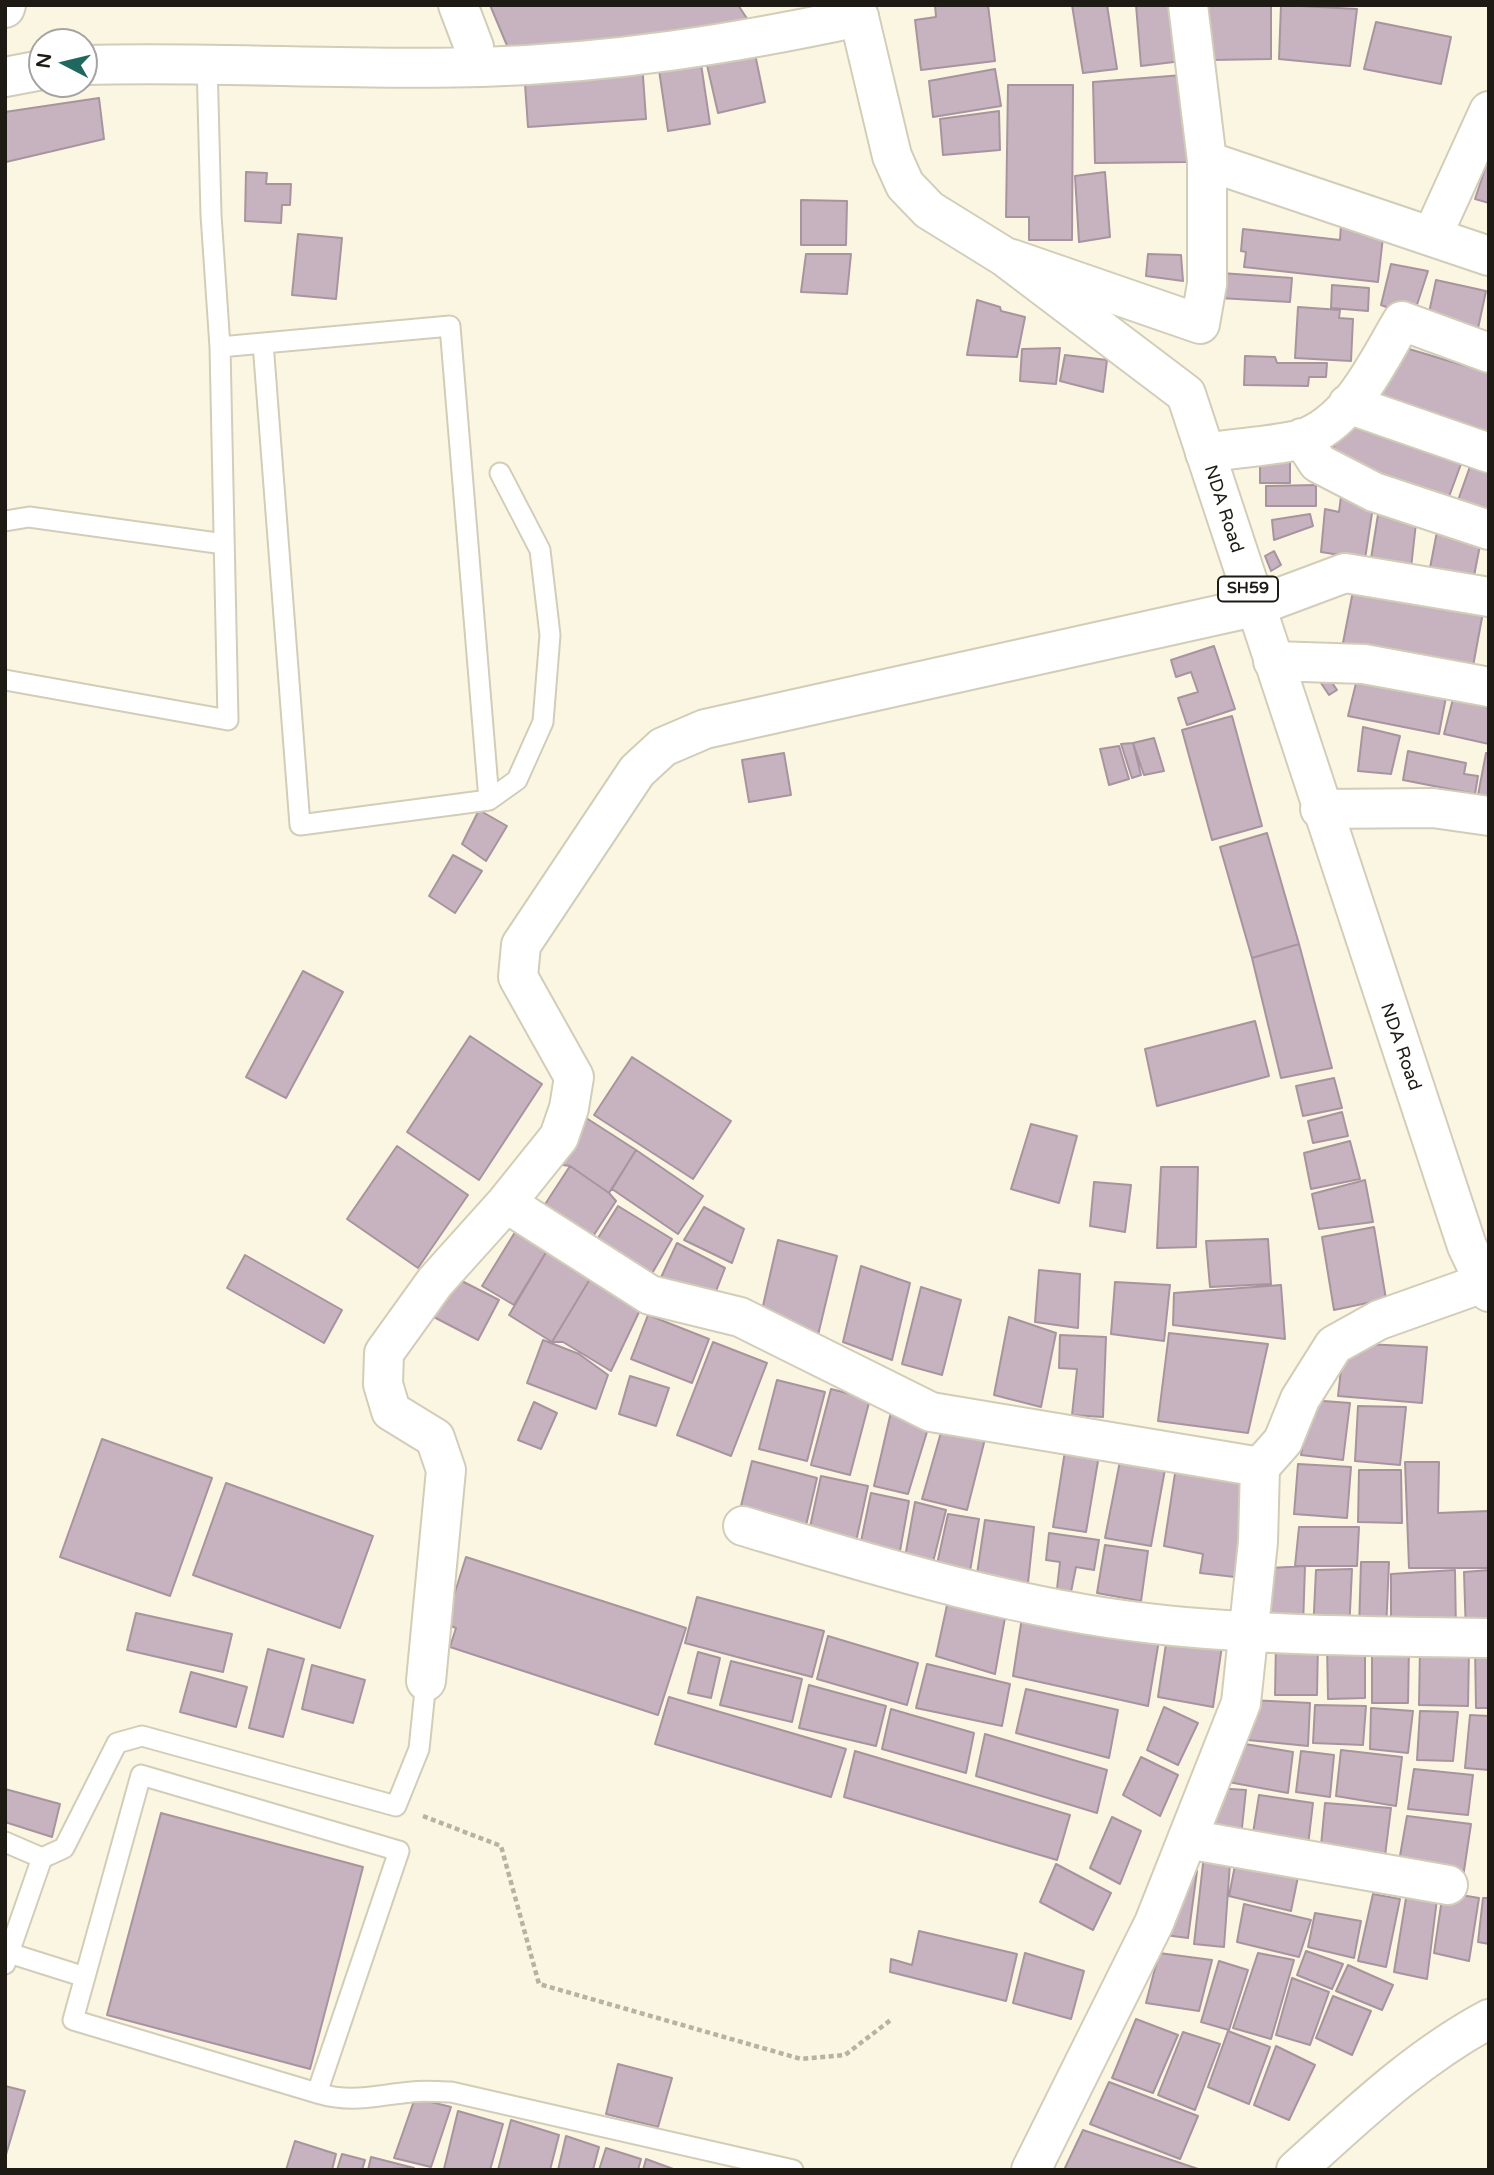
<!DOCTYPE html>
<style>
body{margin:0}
#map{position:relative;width:1494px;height:2175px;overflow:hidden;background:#fbf6e1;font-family:"Varela Round",sans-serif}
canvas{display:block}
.frame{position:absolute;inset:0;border:7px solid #1d1b14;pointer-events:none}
.north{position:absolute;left:28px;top:28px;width:70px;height:70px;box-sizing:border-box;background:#fff;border:2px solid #a5a4a1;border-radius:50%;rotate:277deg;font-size:19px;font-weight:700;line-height:28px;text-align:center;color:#1d1b14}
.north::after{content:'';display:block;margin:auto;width:24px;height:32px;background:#1f685e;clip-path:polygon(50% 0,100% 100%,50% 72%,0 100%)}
</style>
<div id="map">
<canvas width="1494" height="2175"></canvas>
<div class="frame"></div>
<div class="north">N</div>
</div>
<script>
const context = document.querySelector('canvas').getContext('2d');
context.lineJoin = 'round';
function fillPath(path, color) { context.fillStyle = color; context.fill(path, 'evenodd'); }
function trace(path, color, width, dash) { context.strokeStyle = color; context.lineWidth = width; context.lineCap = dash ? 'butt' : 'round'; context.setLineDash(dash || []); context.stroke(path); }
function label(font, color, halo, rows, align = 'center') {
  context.font = font + ' "Varela Round",sans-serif'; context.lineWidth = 5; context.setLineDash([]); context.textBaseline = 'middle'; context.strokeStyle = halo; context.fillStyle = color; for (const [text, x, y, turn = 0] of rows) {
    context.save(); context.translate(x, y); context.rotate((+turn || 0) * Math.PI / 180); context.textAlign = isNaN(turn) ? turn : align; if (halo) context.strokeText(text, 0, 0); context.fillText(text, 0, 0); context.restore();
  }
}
const building = new Path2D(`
 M 490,5 L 738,5 L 748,20 L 607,50 L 511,55 Z
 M 935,5 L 988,5 L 995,61 L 921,70 L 915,20 L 936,17 Z
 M 1072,5 L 1107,5 L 1117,69 L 1083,73 Z
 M 1136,5 L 1178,5 L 1182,61 L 1141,66 Z
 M 1207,5 L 1271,5 L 1271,59 L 1211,60 Z
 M 1281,5 L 1357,9 L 1350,66 L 1279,59 Z
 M 1376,22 L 1451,37 L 1441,84 L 1364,69 Z
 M 755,54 L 765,102 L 718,113 L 707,65 Z
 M 642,62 L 646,119 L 528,127 L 524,70 Z
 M 701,64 L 710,124 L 668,131 L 659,70 Z
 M 995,69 L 1001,106 L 933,117 L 929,81 Z
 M 1183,75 L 1187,162 L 1095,163 L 1093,82 Z
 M 1008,85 L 1073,85 L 1072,240 L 1029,240 L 1029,217 L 1006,217 Z
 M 99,98 L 104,139 L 6,162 L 5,112 Z
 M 999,111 L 1000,150 L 943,155 L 940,119 Z
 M 1489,157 L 1489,203 L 1475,199 Z
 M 246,172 L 267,173 L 266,184 L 291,184 L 290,205 L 282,205 L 281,223 L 245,221 Z
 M 1105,172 L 1110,237 L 1079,242 L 1075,176 Z
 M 801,200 L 847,201 L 846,245 L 801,245 Z
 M 1341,224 L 1358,226 L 1357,233 L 1383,237 L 1378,282 L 1244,267 L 1246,252 L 1241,251 L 1243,229 L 1340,240 Z
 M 298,234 L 342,238 L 336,299 L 292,295 Z
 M 806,254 L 851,254 L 847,294 L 801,292 Z
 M 1148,254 L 1181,255 L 1183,281 L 1146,276 Z
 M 1391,264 L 1428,271 L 1413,317 L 1381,305 Z
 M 1221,273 L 1292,278 L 1290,302 L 1219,298 Z
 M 1436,280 L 1486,291 L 1477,333 L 1427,322 Z
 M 1332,285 L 1369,288 L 1368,311 L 1331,308 Z
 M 977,300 L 1000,307 L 1001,311 L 1025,317 L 1017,357 L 967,355 Z
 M 1298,307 L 1340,310 L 1339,318 L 1353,319 L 1351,361 L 1295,358 Z
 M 1399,346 L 1489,373 L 1489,439 L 1361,401 Z
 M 1060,348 L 1056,384 L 1020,381 L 1022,349 Z
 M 1065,355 L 1107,360 L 1103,392 L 1060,381 Z
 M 1245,356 L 1275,357 L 1277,363 L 1327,363 L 1326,377 L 1309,377 L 1308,386 L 1244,385 Z
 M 1346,414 L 1464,456 L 1447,502 L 1329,459 Z
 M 1260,453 L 1290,453 L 1290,483 L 1260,483 Z
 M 1473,458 L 1489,464 L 1489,518 L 1456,506 Z
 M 1316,485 L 1316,506 L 1266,506 L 1266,486 Z
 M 1341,496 L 1374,500 L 1365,559 L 1321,552 L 1325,509 L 1339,512 Z
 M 1380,502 L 1417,514 L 1411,568 L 1370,565 Z
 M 1310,514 L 1313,526 L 1274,540 L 1272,520 Z
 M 1439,521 L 1482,535 L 1474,576 L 1430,568 Z
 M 1274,551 L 1281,565 L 1271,571 L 1265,556 Z
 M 1354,586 L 1484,607 L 1471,677 L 1341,653 Z
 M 1214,646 L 1235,709 L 1187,725 L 1178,698 L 1198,692 L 1191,672 L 1176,677 L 1171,660 Z
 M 1327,675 L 1337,690 L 1329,695 L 1319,680 Z
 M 1358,675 L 1446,697 L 1439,734 L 1348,716 Z
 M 1453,699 L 1489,708 L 1489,744 L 1444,734 Z
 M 1232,716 L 1262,826 L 1212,840 L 1182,730 Z
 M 1363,727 L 1400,736 L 1391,774 L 1358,771 Z
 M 1154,738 L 1164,771 L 1144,775 L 1133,743 Z
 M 1133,743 L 1141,775 L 1132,778 L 1121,744 Z
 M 1119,746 L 1129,779 L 1109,785 L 1100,749 Z
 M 1408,751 L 1466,763 L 1464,774 L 1478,776 L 1475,794 L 1403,780 Z
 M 784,753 L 791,795 L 749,802 L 742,760 Z
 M 1486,753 L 1489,753 L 1489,797 L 1478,795 Z
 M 479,810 L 507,826 L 486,861 L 462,844 Z
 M 1267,833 L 1299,944 L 1252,958 L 1220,847 Z
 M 453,855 L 482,871 L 455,913 L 429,896 Z
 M 1299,944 L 1332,1068 L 1281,1078 L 1252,958 Z
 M 303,971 L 343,992 L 286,1098 L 246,1077 Z
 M 1255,1021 L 1269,1076 L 1157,1106 L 1145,1049 Z
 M 470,1036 L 542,1084 L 479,1180 L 407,1132 Z
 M 632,1057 L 731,1121 L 693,1179 L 594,1115 Z
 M 1334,1078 L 1342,1108 L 1303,1116 L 1296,1086 Z
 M 1342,1112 L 1348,1136 L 1313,1143 L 1308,1121 Z
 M 580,1114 L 636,1150 L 609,1193 L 570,1166 L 548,1163 Z
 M 1031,1124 L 1077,1136 L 1059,1203 L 1011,1189 Z
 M 1350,1141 L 1360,1179 L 1311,1189 L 1304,1153 Z
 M 397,1146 L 468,1195 L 418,1268 L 347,1219 Z
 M 636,1150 L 703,1196 L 678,1234 L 612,1189 Z
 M 570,1166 L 609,1193 L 616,1201 L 588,1244 L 540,1212 Z
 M 1161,1167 L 1198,1167 L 1196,1247 L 1157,1248 Z
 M 1365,1180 L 1373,1222 L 1319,1229 L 1312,1194 Z
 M 1094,1182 L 1131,1185 L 1125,1232 L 1090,1226 Z
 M 618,1206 L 672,1239 L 647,1282 L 593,1246 Z
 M 704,1207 L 744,1229 L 732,1263 L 684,1240 Z
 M 1374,1227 L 1386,1299 L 1334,1310 L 1322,1237 Z
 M 517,1229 L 548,1249 L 514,1305 L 482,1286 Z
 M 1268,1239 L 1271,1284 L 1210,1287 L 1206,1241 Z
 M 778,1240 L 837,1256 L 818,1335 L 760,1319 Z
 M 677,1243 L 725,1268 L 711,1304 L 657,1286 Z
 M 548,1249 L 593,1274 L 552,1342 L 509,1315 Z
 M 245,1255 L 342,1310 L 324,1343 L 227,1288 Z
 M 861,1266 L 910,1283 L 892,1360 L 843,1342 Z
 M 1039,1270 L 1080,1274 L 1078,1328 L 1035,1322 Z
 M 593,1274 L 640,1310 L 611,1371 L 563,1342 L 552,1342 Z
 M 450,1275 L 499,1300 L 478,1340 L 430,1315 Z
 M 1115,1282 L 1170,1285 L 1164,1341 L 1111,1334 Z
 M 1281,1285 L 1285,1339 L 1173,1325 L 1174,1293 Z
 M 921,1287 L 961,1300 L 942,1375 L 902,1364 Z
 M 648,1315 L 709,1339 L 692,1383 L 631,1359 Z
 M 1009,1317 L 1056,1333 L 1041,1407 L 994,1395 Z
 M 1169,1333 L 1268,1344 L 1248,1433 L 1158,1421 Z
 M 1060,1335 L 1106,1337 L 1103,1417 L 1072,1415 L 1077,1369 L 1059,1368 Z
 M 543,1340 L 579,1354 L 608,1375 L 596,1409 L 527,1383 Z
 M 713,1342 L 767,1363 L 731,1456 L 677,1435 Z
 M 1344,1343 L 1427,1347 L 1422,1403 L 1338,1396 Z
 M 630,1376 L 669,1388 L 656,1426 L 619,1414 Z
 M 777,1380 L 825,1392 L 807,1461 L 759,1449 Z
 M 831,1389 L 870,1399 L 850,1475 L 811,1465 Z
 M 1310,1400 L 1350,1403 L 1343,1460 L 1301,1455 Z
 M 534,1402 L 557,1413 L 541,1449 L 518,1440 Z
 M 1358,1406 L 1406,1407 L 1400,1465 L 1355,1461 Z
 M 891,1412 L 930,1422 L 908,1494 L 874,1486 Z
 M 942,1429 L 985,1439 L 967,1510 L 922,1499 Z
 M 102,1439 L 212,1478 L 170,1596 L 60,1557 Z
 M 1065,1451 L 1099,1455 L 1086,1532 L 1053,1527 Z
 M 1121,1456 L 1166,1464 L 1151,1546 L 1105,1538 Z
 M 752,1461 L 817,1478 L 804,1534 L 738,1518 Z
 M 1405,1462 L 1439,1462 L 1438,1513 L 1489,1511 L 1489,1568 L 1409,1568 Z
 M 1298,1464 L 1351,1467 L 1347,1518 L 1294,1514 Z
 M 1176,1467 L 1250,1479 L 1235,1577 L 1200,1573 L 1203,1554 L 1164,1546 Z
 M 1359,1470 L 1401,1470 L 1402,1523 L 1358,1522 Z
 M 821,1476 L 868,1486 L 854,1551 L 807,1541 Z
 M 226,1483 L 373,1536 L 340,1628 L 193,1575 Z
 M 871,1493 L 909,1501 L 898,1562 L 859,1551 Z
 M 915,1502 L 946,1510 L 931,1570 L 904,1563 Z
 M 948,1514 L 979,1519 L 969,1577 L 936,1569 Z
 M 985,1520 L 1034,1527 L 1028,1583 L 977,1574 Z
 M 1299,1527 L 1359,1527 L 1357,1566 L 1295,1566 Z
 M 1049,1533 L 1099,1540 L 1094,1570 L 1076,1567 L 1071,1592 L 1057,1589 L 1060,1562 L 1046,1560 Z
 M 1105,1545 L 1148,1551 L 1141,1601 L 1097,1593 Z
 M 466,1557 L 686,1628 L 658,1715 L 450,1647 L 456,1628 L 445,1624 Z
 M 1361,1562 L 1389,1562 L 1386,1630 L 1359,1629 Z
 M 1305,1566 L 1303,1626 L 1267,1623 L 1270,1568 Z
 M 1352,1569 L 1349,1632 L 1313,1632 L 1316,1570 Z
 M 1455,1570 L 1456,1634 L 1391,1635 L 1391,1574 Z
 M 1489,1570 L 1489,1635 L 1466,1635 L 1464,1572 Z
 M 949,1596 L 1006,1612 L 995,1674 L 936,1656 Z
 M 697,1597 L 824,1631 L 812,1677 L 685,1643 Z
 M 1023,1611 L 1160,1634 L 1148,1706 L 1013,1676 Z
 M 136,1613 L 232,1634 L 223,1672 L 127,1650 Z
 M 828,1636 L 918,1663 L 907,1705 L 817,1679 Z
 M 1167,1637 L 1222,1646 L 1213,1707 L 1158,1697 Z
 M 1276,1641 L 1318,1641 L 1317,1695 L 1275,1695 Z
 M 1327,1644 L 1365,1645 L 1365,1698 L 1328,1699 Z
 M 1475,1647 L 1489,1648 L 1489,1708 L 1476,1708 Z
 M 1409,1648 L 1408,1703 L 1372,1703 L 1372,1651 Z
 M 1420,1648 L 1469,1649 L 1468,1706 L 1419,1705 Z
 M 268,1649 L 304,1659 L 283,1737 L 249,1728 Z
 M 698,1652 L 720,1658 L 711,1698 L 688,1693 Z
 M 731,1661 L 802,1679 L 792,1722 L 720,1705 Z
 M 927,1664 L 1010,1684 L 1002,1726 L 916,1708 Z
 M 312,1665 L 365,1680 L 353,1723 L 302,1709 Z
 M 191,1672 L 247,1687 L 236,1727 L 180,1712 Z
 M 809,1685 L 886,1706 L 876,1746 L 799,1728 Z
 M 1026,1689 L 1118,1710 L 1109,1758 L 1016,1733 Z
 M 669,1697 L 846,1749 L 831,1797 L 655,1744 Z
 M 1250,1700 L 1310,1703 L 1308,1746 L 1248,1740 Z
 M 1315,1705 L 1366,1706 L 1363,1745 L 1313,1743 Z
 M 1164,1707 L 1198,1723 L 1178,1765 L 1147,1750 Z
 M 1371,1708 L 1413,1711 L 1408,1753 L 1370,1749 Z
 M 891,1709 L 974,1733 L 966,1773 L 882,1749 Z
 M 1420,1711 L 1458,1712 L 1453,1761 L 1417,1760 Z
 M 1470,1715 L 1489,1716 L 1489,1770 L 1465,1768 Z
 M 985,1734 L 1107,1770 L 1097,1813 L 976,1776 Z
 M 1233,1742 L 1293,1752 L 1288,1793 L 1223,1781 Z
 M 1341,1750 L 1402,1757 L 1396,1806 L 1336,1796 Z
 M 855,1751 L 1070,1815 L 1057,1860 L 844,1797 Z
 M 1301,1751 L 1334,1755 L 1330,1797 L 1296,1792 Z
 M 1141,1757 L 1178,1775 L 1160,1816 L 1123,1795 Z
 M 1414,1769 L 1473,1775 L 1468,1815 L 1408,1809 Z
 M 1215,1788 L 1246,1790 L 1241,1837 L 1207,1834 Z
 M 5,1789 L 60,1804 L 52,1837 L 5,1822 Z
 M 1259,1795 L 1313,1803 L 1307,1854 L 1251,1846 Z
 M 1325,1803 L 1391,1808 L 1384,1864 L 1320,1856 Z
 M 161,1813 L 363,1867 L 310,2069 L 107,2015 Z
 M 1407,1816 L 1471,1824 L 1462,1884 L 1397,1873 Z
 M 1112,1817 L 1141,1831 L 1120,1884 L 1090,1868 Z
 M 1205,1846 L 1231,1849 L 1224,1947 L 1194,1944 Z
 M 1238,1850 L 1301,1862 L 1291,1911 L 1229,1896 Z
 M 1056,1864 L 1111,1893 L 1093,1930 L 1040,1902 Z
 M 1180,1870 L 1197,1871 L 1188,1938 L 1157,1934 Z
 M 1408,1886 L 1438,1891 L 1427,1979 L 1394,1972 Z
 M 1443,1892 L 1479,1898 L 1469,1961 L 1434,1953 Z
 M 1373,1894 L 1400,1899 L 1386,1967 L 1358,1961 Z
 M 1483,1898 L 1489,1898 L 1489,1944 L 1478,1942 Z
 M 1244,1904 L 1311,1920 L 1299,1957 L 1237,1942 Z
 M 1315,1913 L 1361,1921 L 1354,1958 L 1308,1947 Z
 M 919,1931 L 1017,1954 L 1006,2001 L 890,1972 L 891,1959 L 912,1965 Z
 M 1306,1951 L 1343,1964 L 1332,1989 L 1297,1975 Z
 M 1025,1953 L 1084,1971 L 1071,2019 L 1013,2003 Z
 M 1159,1953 L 1212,1960 L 1199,2011 L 1146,2003 Z
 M 1258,1953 L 1294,1960 L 1271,2039 L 1233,2028 Z
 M 1219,1961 L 1248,1970 L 1229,2030 L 1201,2022 Z
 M 1348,1965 L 1393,1985 L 1382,2010 L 1336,1991 Z
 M 1292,1978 L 1329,1992 L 1310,2045 L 1276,2035 Z
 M 1333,1996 L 1371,2011 L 1352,2055 L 1316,2038 Z
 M 1136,2019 L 1178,2035 L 1153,2093 L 1112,2078 Z
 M 1228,2031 L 1270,2047 L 1249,2104 L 1208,2087 Z
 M 1183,2032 L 1220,2044 L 1195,2110 L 1158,2095 Z
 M 1276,2046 L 1315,2065 L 1289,2120 L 1254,2105 Z
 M 618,2064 L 672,2078 L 658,2127 L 606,2114 Z
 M 1109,2082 L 1198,2116 L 1180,2159 L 1090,2124 Z
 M 5,2086 L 25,2091 L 5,2158 Z
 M 415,2098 L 451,2107 L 431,2167 L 394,2158 Z
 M 458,2111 L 503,2124 L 490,2170 L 444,2169 Z
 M 511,2120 L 559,2135 L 550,2170 L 498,2170 Z
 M 1083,2130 L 1201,2170 L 1064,2170 Z
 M 566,2136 L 599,2147 L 593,2170 L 558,2170 Z
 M 295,2141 L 336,2154 L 332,2170 L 286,2170 Z
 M 606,2148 L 641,2159 L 638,2170 L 599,2170 Z
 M 342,2154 L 365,2160 L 362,2170 L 337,2170 Z
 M 371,2157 L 414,2168 L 368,2170 Z
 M 646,2159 L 676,2170 L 643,2170 Z`);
const path = new Path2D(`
 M 423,1816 L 501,1846 L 539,1984 L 801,2059 L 845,2055 L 892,2019`);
const lane = new Path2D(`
 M 220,347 L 450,326 L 489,800 L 300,825 L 263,343
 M 5,521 L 29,517 L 224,544
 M 5,680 L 228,720 L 220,347 L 211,215 L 207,62
 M 489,800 L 517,780 L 543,722 L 550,635 L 540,550 L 500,473
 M 5,1842 L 42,1858
 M 9,1953 L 85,1977
 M 5,1964 L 42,1858 L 64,1848 L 117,1743 L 142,1736 L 396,1806 L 419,1749 L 426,1681
 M 317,2093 L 399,1851 L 141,1775 L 73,2020 L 317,2093 C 353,2104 376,2095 412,2092 C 424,2090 438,2092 451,2092 L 793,2170`);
const street = new Path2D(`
 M 458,5 L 474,47
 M 1188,5 L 1207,161 L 1489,256
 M 5,8 L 6,5
 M 84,65 C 217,61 349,71 482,67 C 612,63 733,44 859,17
 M 5,77 L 42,70
 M 1432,236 L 1489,111
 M 1012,259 L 1200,324 L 1207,284 L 1207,161
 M 1348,404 L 1489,453
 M 1302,438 L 1318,463 L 1374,492 L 1489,530
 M 1205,453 C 1231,448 1278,446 1302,439 C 1351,422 1377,363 1402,321 L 1489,353
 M 1273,661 L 1364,664 L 1489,687
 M 1320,809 L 1433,808 L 1489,816
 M 506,1203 L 650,1295 L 740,1317 L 931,1412 L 1260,1467 L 1258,1542 L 1241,1703 L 1154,1923 L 1031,2170
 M 1260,1467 L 1283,1441 L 1300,1399 L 1334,1345 L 1379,1320 L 1483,1283
 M 743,1526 C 877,1566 1015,1609 1155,1624 C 1265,1636 1378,1636 1489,1638
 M 426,1681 L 446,1470 L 435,1438 L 391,1411 L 383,1384 L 384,1353 L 435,1282 L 506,1203 L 559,1137 L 569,1108 L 574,1077 L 518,977 L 521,945 L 637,771 L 663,747 L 705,729 L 1254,607 L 1345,573 L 1489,597
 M 1187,1839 L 1448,1885
 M 1296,2170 C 1357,2115 1416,2058 1489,2019`);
const primary = new Path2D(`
 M 853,5 L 859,17 L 892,156 L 905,185 L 929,210 L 1005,257 L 1186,394 L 1467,1246 L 1489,1292`);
const shields = [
 [1248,589,60]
];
const shieldNames = [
 ["SH59",1248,589]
];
const streetNames = [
 ["NDA Road",1223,509,72],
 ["NDA Road",1400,1047,71]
];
fillPath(building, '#c7b3bf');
trace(building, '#a7949f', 2);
trace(lane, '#d2cdb9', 23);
trace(street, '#d2cdb9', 42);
trace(primary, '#d2cdb9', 42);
trace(path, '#b7b3a2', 4.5, [5, 3.5]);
trace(lane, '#fff', 19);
trace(street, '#fff', 38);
trace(primary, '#fff', 38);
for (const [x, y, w] of shields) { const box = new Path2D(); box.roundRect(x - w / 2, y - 12.5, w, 25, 5); context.fillStyle = '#fff'; context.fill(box); trace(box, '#1d1b14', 2); }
label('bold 16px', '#1d1b14', null, shieldNames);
label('18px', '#1d1b14', '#fff', streetNames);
</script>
